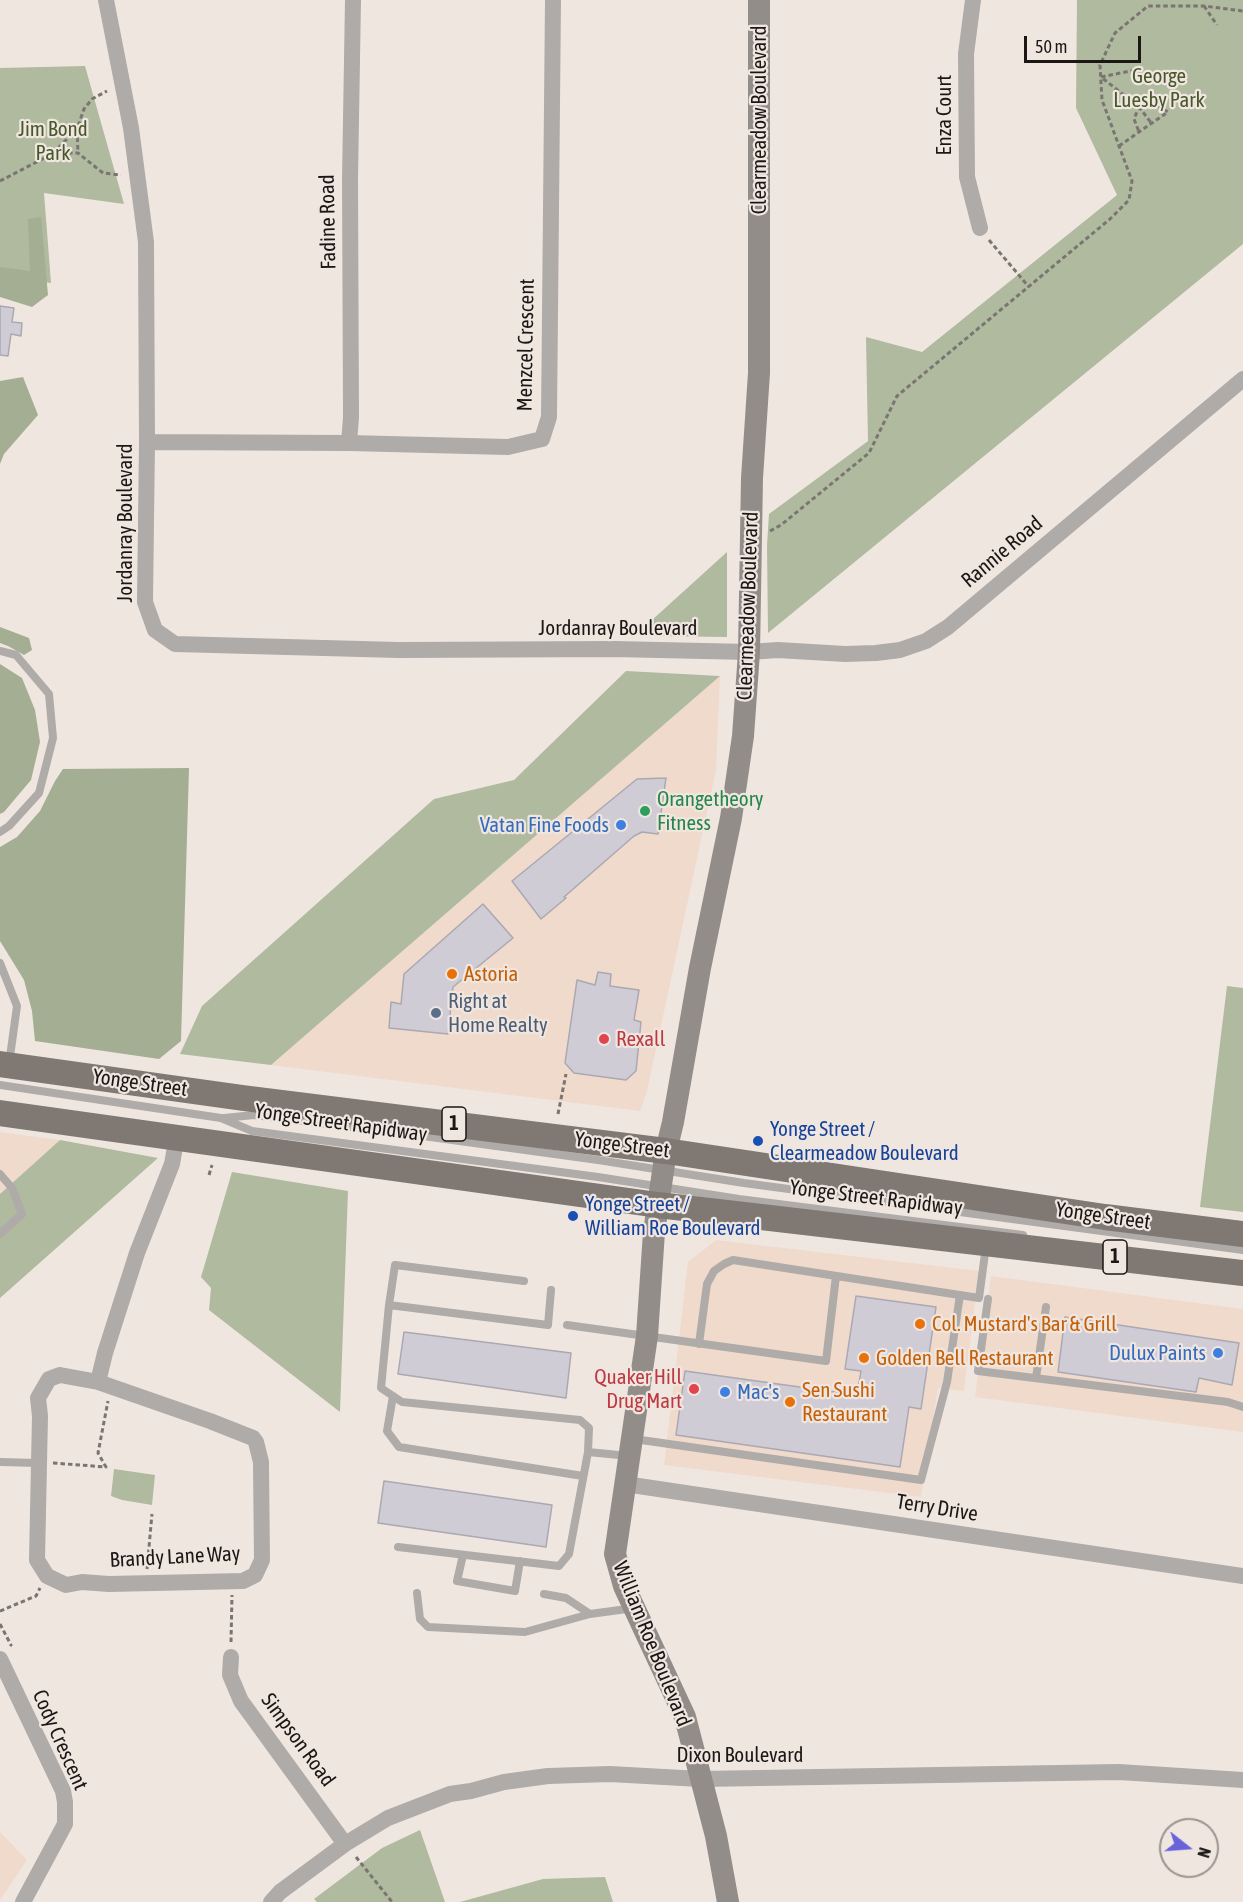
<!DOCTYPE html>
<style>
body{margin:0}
#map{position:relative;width:1243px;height:1902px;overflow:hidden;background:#f0e6e0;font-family:"Asap Condensed",sans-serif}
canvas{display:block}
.north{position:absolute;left:1159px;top:1818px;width:60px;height:60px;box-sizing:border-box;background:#f0e6e0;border:2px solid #9b938f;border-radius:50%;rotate:107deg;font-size:16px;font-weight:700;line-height:24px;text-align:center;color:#1b1715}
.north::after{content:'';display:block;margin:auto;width:21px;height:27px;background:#6862db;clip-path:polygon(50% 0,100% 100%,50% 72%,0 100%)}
.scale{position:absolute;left:1024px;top:36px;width:117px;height:27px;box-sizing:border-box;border:3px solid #1b1715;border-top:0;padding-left:8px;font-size:18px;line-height:21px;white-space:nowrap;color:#1b1715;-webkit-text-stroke:4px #f0e6e0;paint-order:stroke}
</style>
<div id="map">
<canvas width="1243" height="1902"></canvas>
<div class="north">N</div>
<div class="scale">50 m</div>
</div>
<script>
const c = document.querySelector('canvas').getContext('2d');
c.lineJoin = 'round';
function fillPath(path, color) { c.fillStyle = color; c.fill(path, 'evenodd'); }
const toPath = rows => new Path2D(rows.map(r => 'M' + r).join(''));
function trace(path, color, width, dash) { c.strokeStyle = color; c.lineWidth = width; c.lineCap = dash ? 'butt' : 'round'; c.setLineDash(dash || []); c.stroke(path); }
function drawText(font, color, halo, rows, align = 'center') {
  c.font = font + ' "Asap Condensed",sans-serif'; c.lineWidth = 4.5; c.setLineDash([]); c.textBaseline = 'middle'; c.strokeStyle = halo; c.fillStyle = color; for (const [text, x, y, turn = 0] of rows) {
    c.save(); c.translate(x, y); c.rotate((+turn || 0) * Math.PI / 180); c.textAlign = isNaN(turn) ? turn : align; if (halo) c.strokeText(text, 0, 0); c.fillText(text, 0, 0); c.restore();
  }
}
fillPath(toPath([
 [720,676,716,770,647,1091,640,1111,271,1065],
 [0,1132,60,1140,0,1194],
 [716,1240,979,1271,964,1391,938,1388,921,1497,664,1465,688,1262],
 [991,1276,1243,1309,1243,1432,975,1397],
 [0,1832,27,1860,0,1900]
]), '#efdacc');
fillPath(toPath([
 [1077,0,1243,0,1243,244,768,633,767,545,769,514,868,441,866,337,922,352,1117,195,1076,108],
 [85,66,124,204,44,193,51,283,0,276,0,68],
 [727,552,727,637,651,636,652,620],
 [626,671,720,676,271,1065,180,1054,202,1006,434,799,514,780],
 [1227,986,1243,988,1243,1212,1200,1207],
 [60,1140,158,1158,0,1298,0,1194],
 [232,1172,348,1191,340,1412,209,1310,211,1288,201,1277],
 [114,1469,155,1475,152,1505,122,1500,111,1496],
 [420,1830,445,1902,317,1902,314,1899,382,1848],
 [605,1877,613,1902,460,1902,543,1879]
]), '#afba9f');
fillPath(toPath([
 [41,217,48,295,32,307,0,297,0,267,30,271,28,219],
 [23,377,38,415,4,454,0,464,0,381],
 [0,627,29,638,32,650,24,655,8,646,0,643],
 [0,664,22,678,35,710,40,742,31,780,4,812,0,814],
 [189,768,181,1041,159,1059,35,1041,32,1011,24,980,0,941,0,847,17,837,40,811,55,781,63,769]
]), '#a3ae92');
const building = toPath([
 [0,306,14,308,12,322,22,323,21,336,11,334,8,356,0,355,0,306],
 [666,778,658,834,642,832,634,836,564,897,566,898,541,919,512,881,637,779,666,778],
 [483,904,513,938,453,987,448,1034,389,1028,391,1002,401,1004,404,974,483,904],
 [598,972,611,974,610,986,639,990,634,1020,641,1022,636,1071,626,1080,574,1073,565,1063,577,980,595,985,598,972],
 [856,1296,936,1307,921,1409,909,1407,900,1467,676,1435,685,1371,857,1395,861,1371,845,1369,856,1296],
 [1065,1317,1239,1343,1232,1385,1199,1378,1196,1392,1058,1372,1065,1317],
 [404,1332,571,1353,566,1398,398,1374,404,1332],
 [384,1481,552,1505,546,1547,378,1523,384,1481]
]);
fillPath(building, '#cfccd6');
trace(building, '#aba8b1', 1.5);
trace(toPath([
 [1204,6,1217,25],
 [1135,70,1101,77,1139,107,1152,124],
 [77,130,78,153],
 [1119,146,1139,132,1168,112,1153,103,1139,107,1134,119,1139,132],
 [53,153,78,153,103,173,121,175],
 [0,181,52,154,77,129,84,109,92,99,107,91],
 [989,240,1029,287],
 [770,531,781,525,869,453,897,396,1110,219,1129,200,1132,181,1102,100,1100,65,1115,33,1148,6,1204,6,1243,11],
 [558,1114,566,1074],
 [209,1175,212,1165],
 [53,1463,106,1467,98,1453,108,1401],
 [147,1569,152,1514],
 [0,1611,36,1596,40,1588],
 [0,1624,11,1645,10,1646],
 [231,1642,232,1595],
 [356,1857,392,1902]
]), '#7b7571', 3, [4.5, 3]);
trace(toPath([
 [0,651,16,655,49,694,53,738,39,793,9,826,0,832],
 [0,963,17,1006,9,1064],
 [0,1085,221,1118,252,1131,598,1177,739,1199,1023,1235],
 [224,1118,254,1115,423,1136,598,1160,744,1183,1243,1250],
 [0,1174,12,1188,22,1214,0,1234],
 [988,1299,978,1371,1228,1402,1243,1407],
 [389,1305,395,1265,524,1281],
 [567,1325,826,1361,836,1276],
 [699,1344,707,1284,714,1271,724,1264,733,1260,979,1298,986,1246],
 [1036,1378,1046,1307],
 [393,1396,387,1431,399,1447,583,1476],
 [634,1439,921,1480,947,1382,960,1295],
 [588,1452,629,1456],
 [0,1462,39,1463],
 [398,1547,559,1566,569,1554,588,1452,589,1428,580,1420,402,1402,381,1388,389,1305,548,1325,551,1290],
 [463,1555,457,1581,515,1591,520,1561],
 [417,1593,420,1619,428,1627,525,1632,590,1614],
 [544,1594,566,1598,590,1614,634,1608]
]), '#afaba8', 8);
trace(toPath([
 [106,0,131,128,146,242,147,442,145,602,155,630,175,644,398,650,614,649,749,652,778,650,845,654,876,653,900,650,926,641,948,627,1243,379],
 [973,0,966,54,967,177,980,228],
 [147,442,349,443,508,447,542,439,549,417,553,0],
 [349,443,351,417,350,179,353,0],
 [60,1375,98,1382,210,1421,253,1438,256,1442,261,1462,262,1560,255,1575,243,1581,109,1584,82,1582,66,1585,47,1576,37,1560,40,1416,38,1398,49,1379,60,1375],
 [98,1382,105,1353,137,1253,172,1164,177,1136],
 [625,1484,1243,1576],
 [231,1657,230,1675,241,1701,345,1844],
 [0,1659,63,1791,65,1802,65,1824,23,1902],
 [271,1902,280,1892,345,1844,388,1818,450,1794,471,1791,504,1782,548,1776,610,1774,700,1779,1119,1772,1243,1780]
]), '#afaba8', 16);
trace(toPath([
 [728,1902,716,1836,685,1717,624,1586,615,1554,647,1336,654,1232,666,1151,673,1122,700,968,731,818,743,736,749,652,752,478,759,373,759,0]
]), '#938d89', 22);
trace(toPath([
 [0,1064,243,1098,666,1151,1105,1217,1243,1234],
 [0,1113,658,1205,1243,1273]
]), '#7f7873', 26);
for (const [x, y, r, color] of [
 [645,811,6,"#2e9e5b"],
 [621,825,6,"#3f7fe0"],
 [452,974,6,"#e8710a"],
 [436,1013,6,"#5c6f8a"],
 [604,1039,6,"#e0444e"],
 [758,1141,6,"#1a4fb4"],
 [573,1216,6,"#1a4fb4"],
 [920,1324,6,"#e8710a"],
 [1218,1353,6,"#3f7fe0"],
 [864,1358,6,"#e8710a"],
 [694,1389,6,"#e0444e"],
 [725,1392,6,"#3f7fe0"],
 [790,1402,6,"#e8710a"]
]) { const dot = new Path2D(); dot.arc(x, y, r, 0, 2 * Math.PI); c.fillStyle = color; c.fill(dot); trace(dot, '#f0e6e0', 2); }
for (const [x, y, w] of [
 [454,1124,24],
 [1115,1257,24]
]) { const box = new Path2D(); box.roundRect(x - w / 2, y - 17, w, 34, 4.5); c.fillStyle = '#f0e6e0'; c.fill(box); trace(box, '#1b1715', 1.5); }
drawText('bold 20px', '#1b1715', null, [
 ["1",454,1124],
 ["1",1115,1257]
]);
drawText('21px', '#48582a', '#f0e6e0', [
 ["George",1159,76],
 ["Luesby Park",1159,100],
 ["Jim Bond",53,129],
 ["Park",53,153]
]);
drawText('21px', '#1b1715', '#f0e6e0', [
 ["Enza Court",944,115,-90],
 ["Clearmeadow Boulevard",759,120,-90],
 ["Fadine Road",328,222,-91],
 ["Menzcel Crescent",526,345,-89],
 ["Jordanray Boulevard",125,523,-90],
 ["Rannie Road",1002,552,-40],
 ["Clearmeadow Boulevard",748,606,-88],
 ["Jordanray Boulevard",618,628],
 ["Yonge Street",140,1083,8],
 ["Yonge Street Rapidway",341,1123,8],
 ["Yonge Street",622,1145,7],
 ["Yonge Street Rapidway",876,1198,7],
 ["Yonge Street",1103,1216,8],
 ["Terry Drive",937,1508,9],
 ["Brandy Lane Way",175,1557,-3],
 ["William Roe Boulevard",652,1644,68],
 ["Cody Crescent",60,1740,66],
 ["Simpson Road",298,1740,54],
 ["Dixon Boulevard",740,1755]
]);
drawText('21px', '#27864d', '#f0e6e0', [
 ["Orangetheory",657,799],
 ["Fitness",657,823]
], 'left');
drawText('21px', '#366cbe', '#f0e6e0', [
 ["Vatan Fine Foods",609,825],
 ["Dulux Paints",1206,1353],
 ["Mac's",737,1392,"left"]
], 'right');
drawText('21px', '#c56008', '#f0e6e0', [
 ["Astoria",464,974],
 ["Col. Mustard's Bar & Grill",932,1324],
 ["Golden Bell Restaurant",876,1358],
 ["Sen Sushi",802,1390],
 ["Restaurant",802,1414]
], 'left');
drawText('21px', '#4e5e75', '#f0e6e0', [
 ["Right at",448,1001],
 ["Home Realty",448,1025]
], 'left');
drawText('21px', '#be3a42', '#f0e6e0', [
 ["Rexall",616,1039],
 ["Quaker Hill",682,1377,"right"],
 ["Drug Mart",682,1401,"right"]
], 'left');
drawText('21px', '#164399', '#f0e6e0', [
 ["Yonge Street /",770,1129],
 ["Clearmeadow Boulevard",770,1153],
 ["Yonge Street /",585,1204],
 ["William Roe Boulevard",585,1228]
], 'left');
</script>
